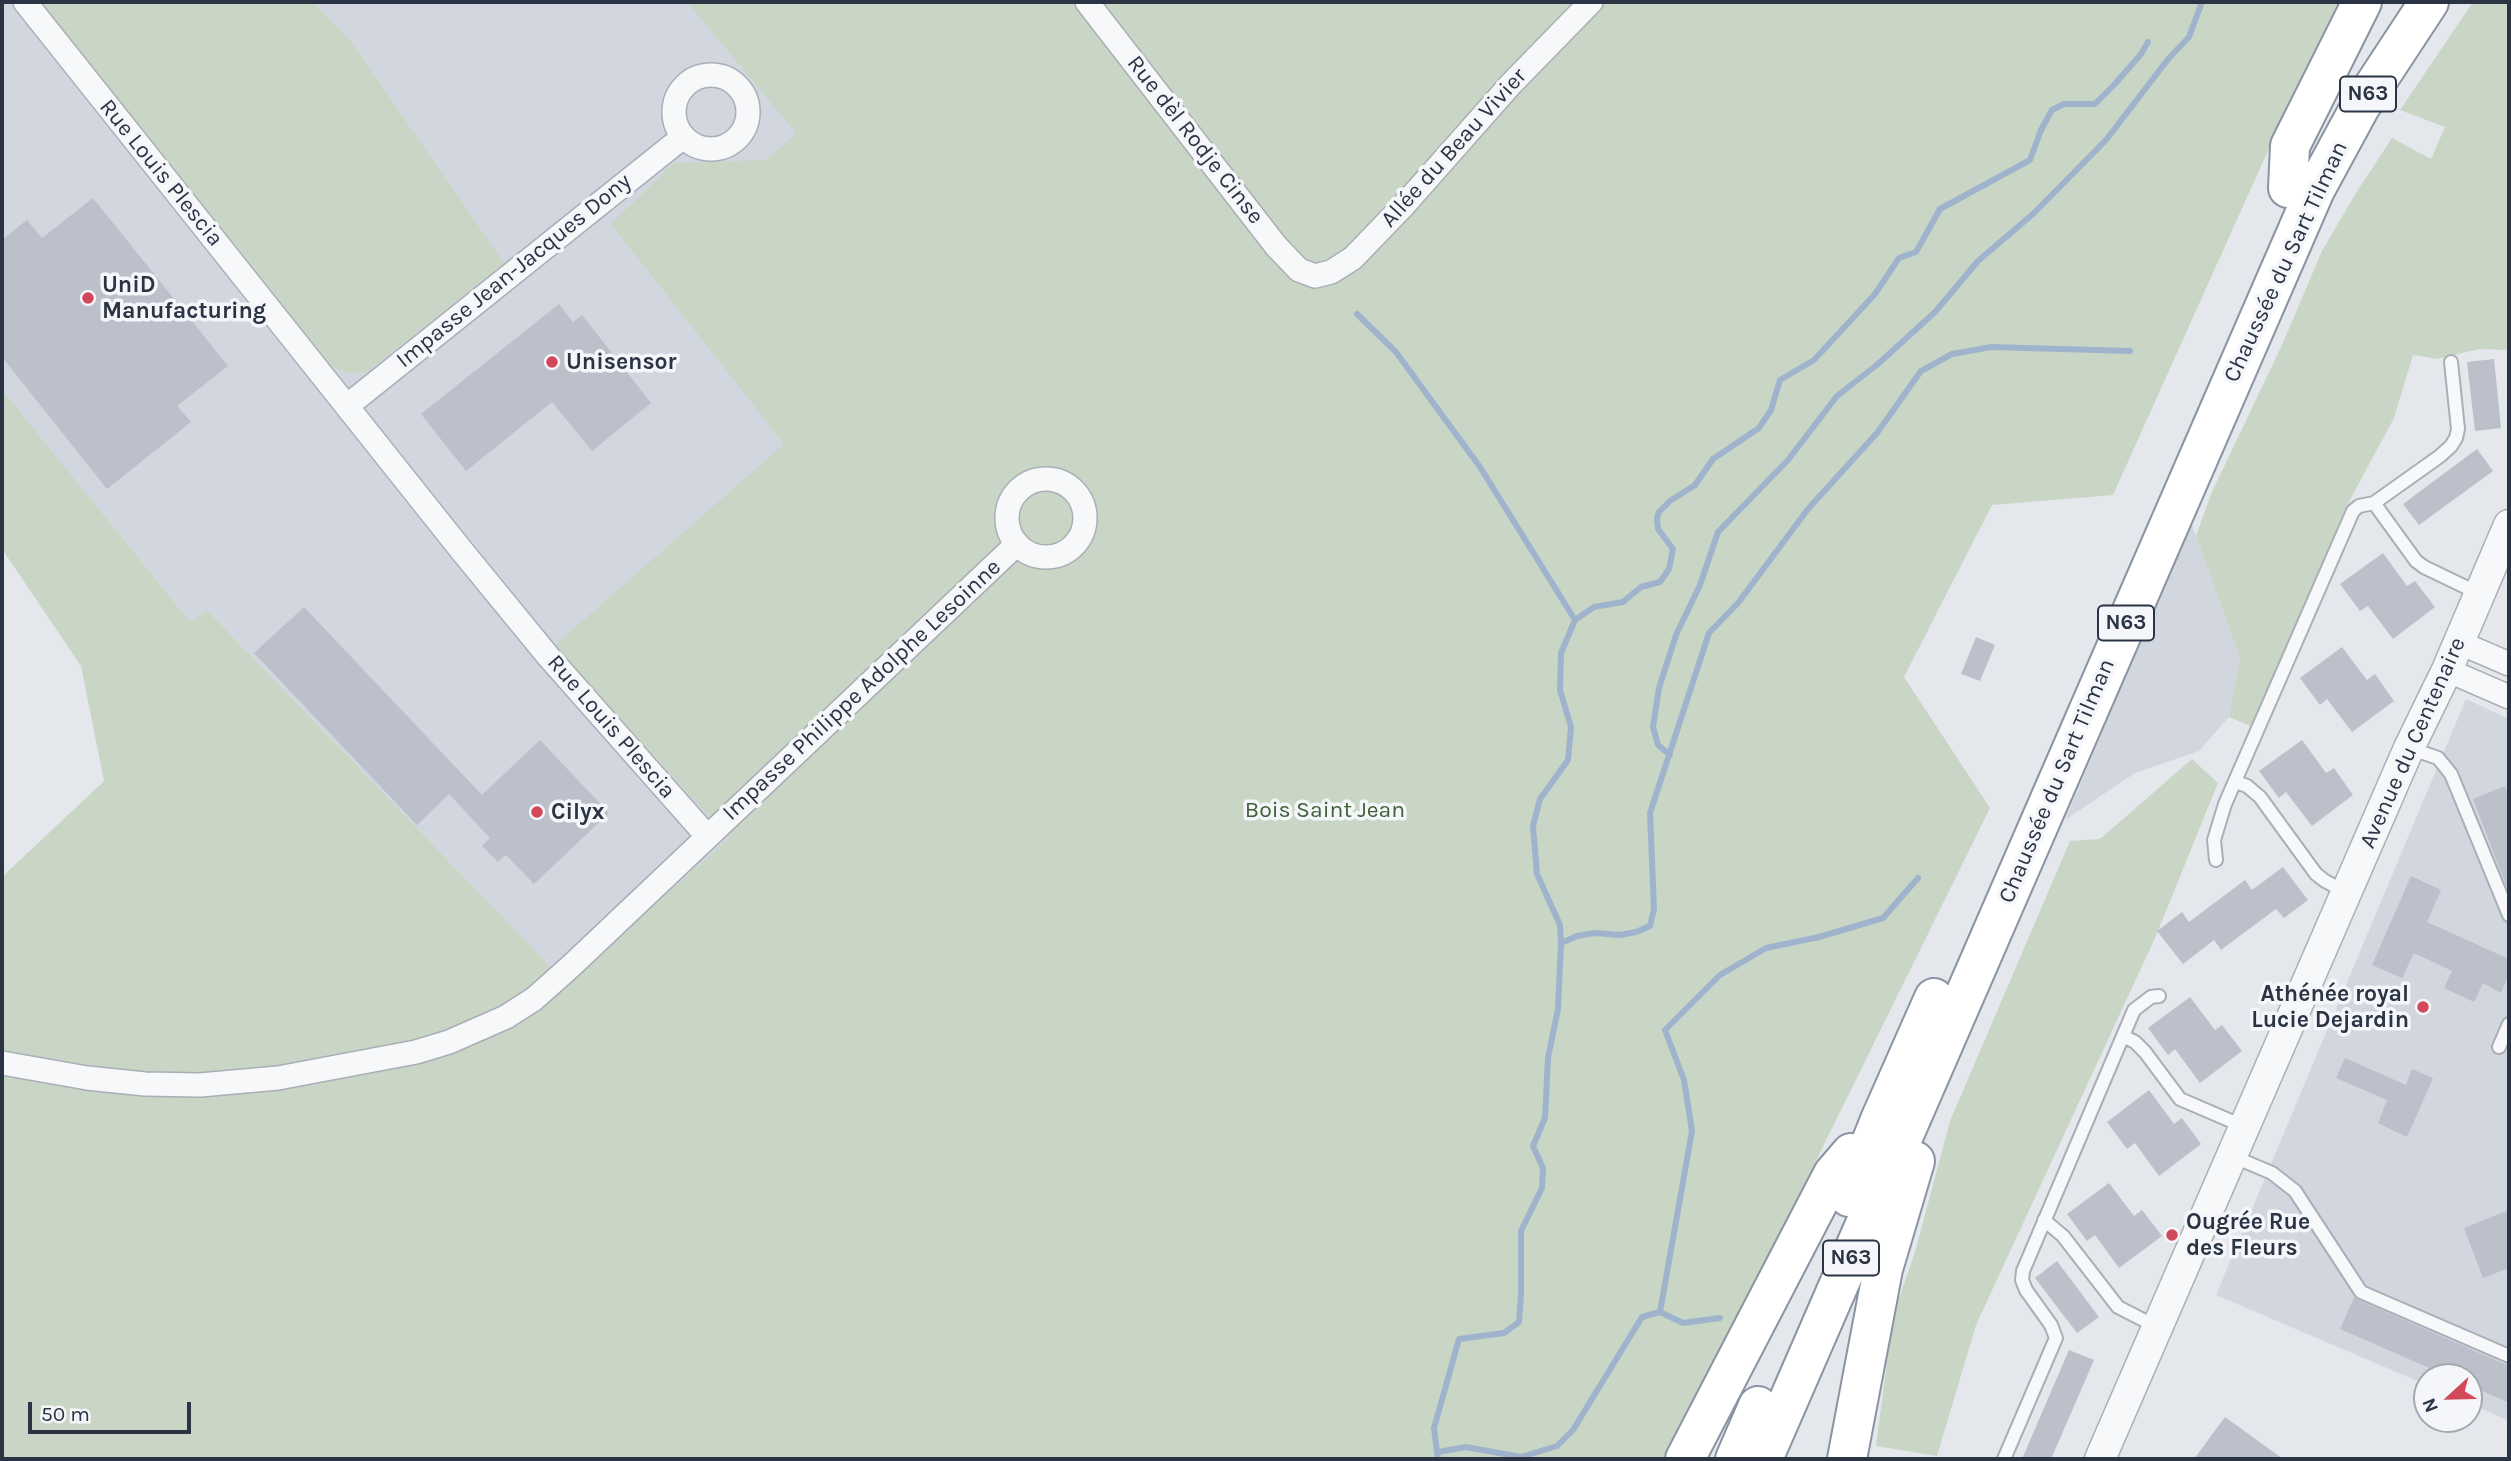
<!DOCTYPE html>
<meta charset="utf-8">
<style>
body{margin:0}
#map{position:relative;width:2511px;height:1461px;overflow:hidden;background:#e4e7ec;font-family:Karla,sans-serif}
canvas{display:block}
.frame{position:absolute;inset:0;border:4px solid #2b3445;pointer-events:none}
.north{position:absolute;left:2413px;top:1363px;width:70px;height:70px;box-sizing:border-box;background:#f4f6f9;border:2px solid #a4a8b1;border-radius:50%;rotate:248deg;font-size:19px;font-weight:700;line-height:28px;text-align:center;color:#2b3445}
.north::after{content:'';display:block;margin:auto;width:24px;height:32px;background:#d1495b;clip-path:polygon(50% 0,100% 100%,50% 72%,0 100%)}
.scale{position:absolute;left:28px;top:1402px;width:163px;height:32px;box-sizing:border-box;border:4px solid #2b3445;border-top:0;padding-left:9px;font-size:21px;line-height:24px;white-space:nowrap;color:#2b3445;-webkit-text-stroke:5px #f4f6f9;paint-order:stroke}
</style>
<div id="map">
<canvas width="2511" height="1461"></canvas>
<div class="frame"></div>
<div class="north">N</div>
<div class="scale">50 m</div>
</div>
<script>
const c = document.querySelector('canvas').getContext('2d');
c.lineJoin = 'round';
function fillPath(path, color) { c.fillStyle = color; c.fill(path, 'evenodd'); }
const toPath = rows => new Path2D(rows.map(r => 'M' + r).join(''));
function trace(path, color, width, dash) { c.strokeStyle = color; c.lineWidth = width; c.lineCap = dash ? 'butt' : 'round'; c.setLineDash(dash || []); c.stroke(path); }
function drawText(font, color, halo, rows, align = 'center') {
  c.font = font + ' Karla,sans-serif'; c.lineWidth = 7; c.setLineDash([]); c.textBaseline = 'middle'; c.strokeStyle = halo; c.fillStyle = color; for (const [text, x, y, turn = 0] of rows) {
    c.save(); c.translate(x, y); c.rotate((+turn || 0) * Math.PI / 180); c.textAlign = isNaN(turn) ? turn : align; if (halo) c.strokeText(text, 0, 0); c.fillText(text, 0, 0); c.restore();
  }
}
fillPath(toPath([
 [2,2,996,2,1460,971,2,1040,551,968,208,611,189,622,2,389],
 [2191,522,2240,658,2229,717,2199,751,2135,773,2065,820],
 [2466,699,2509,719,2509,1421,2469,1403,2469,1377,2427,1377,2427,1385,2216,1295]
]), '#d2d6de');
fillPath(toPath([
 [40,2,313,2,349,39,504,263,367,372,348,373,331,366],
 [687,2,2348,2,2271,144,2113,495,1992,505,1904,677,1990,808,1697,1402,1664,1459,2,1459,2,877,104,781,81,666,2,549,2,389,189,621,208,611,567,984,729,838,554,646,784,444,611,224,674,163,767,160,796,133],
 [2473,2,2509,2,2509,350,2479,349,2437,359,2413,355,2394,418,2345,509,2253,727,2229,717,2240,658,2196,536,2211,494,2282,345,2322,251,2356,193,2392,138,2431,159,2445,127,2400,110],
 [2192,759,2218,783,2155,938,1976,1325,1937,1456,1876,1446,1893,1316,1915,1252,1950,1121,2070,841,2100,839]
]), '#c9d6c5');
trace(toPath([
 [1357,314,1396,352,1480,467,1575,620],
 [1670,755,1658,745,1653,727,1659,688,1676,635,1700,585,1718,532,1788,460,1837,396,1878,364,1935,312,1978,261,2034,213,2106,140,2169,58,2189,37,2202,2],
 [1561,943,1577,936,1595,933,1620,935,1636,932,1650,926,1654,909,1650,813,1709,633,1738,603,1808,509,1877,433,1921,371,1952,354,1991,347,2130,351],
 [1660,1312,1692,1131,1684,1080,1665,1030,1720,975,1766,948,1819,937,1883,918,1918,878],
 [1438,1452,1466,1447,1521,1457,1557,1446,1573,1430,1642,1317,1660,1312,1683,1323,1720,1318],
 [1438,1459,1434,1428,1459,1339,1504,1333,1519,1322,1521,1295,1521,1231,1542,1188,1543,1168,1533,1146,1545,1118,1548,1058,1558,1009,1561,943,1560,925,1537,874,1533,826,1540,799,1568,760,1571,727,1560,690,1561,653,1575,620,1594,607,1623,602,1641,587,1660,582,1669,569,1673,549,1658,529,1657,518,1659,512,1670,501,1695,485,1713,459,1759,428,1771,410,1780,380,1814,360,1875,294,1899,258,1916,252,1940,209,2030,160,2041,130,2052,110,2064,104,2095,104,2114,85,2141,54,2148,42]
]), '#9fb4cc', 6);
fillPath(toPath([
 [93,198,228,366,177,406,191,422,107,489,2,357,2,240,27,220,42,238],
 [559,304,573,322,582,315,651,403,592,451,552,402,466,471,421,414],
 [2494,359,2501,428,2475,431,2467,362],
 [2477,449,2493,471,2419,525,2403,504],
 [2383,553,2407,586,2415,581,2435,607,2393,639,2368,606,2360,611,2340,584],
 [304,607,482,795,540,740,609,813,534,884,506,855,498,862,482,846,490,838,449,794,417,825,254,653],
 [1976,637,1995,645,1980,681,1961,674],
 [2342,647,2367,680,2375,674,2394,701,2352,732,2327,699,2320,705,2300,678],
 [2302,740,2326,773,2334,768,2353,795,2312,826,2286,792,2279,798,2259,771],
 [2505,786,2509,797,2509,893,2473,799],
 [2283,867,2308,900,2284,918,2276,909,2221,950,2214,940,2183,964,2157,931,2182,912,2189,922,2245,880,2252,890],
 [2411,876,2441,890,2427,922,2509,959,2509,974,2501,993,2483,983,2474,1002,2444,988,2452,971,2414,953,2402,978,2372,965],
 [2190,997,2215,1030,2222,1025,2242,1051,2200,1083,2175,1049,2168,1055,2148,1028],
 [2345,1058,2406,1085,2412,1069,2433,1078,2407,1137,2378,1123,2387,1100,2336,1078],
 [2149,1090,2174,1124,2182,1118,2201,1144,2159,1176,2135,1143,2127,1149,2107,1122],
 [2109,1183,2134,1216,2142,1210,2162,1236,2119,1268,2095,1235,2087,1241,2067,1214],
 [2509,1210,2509,1268,2483,1278,2464,1228],
 [2057,1261,2099,1317,2077,1333,2035,1278],
 [2354,1298,2509,1366,2509,1403,2469,1385,2469,1377,2450,1377,2340,1329],
 [2069,1350,2094,1360,2075,1404,2051,1459,2022,1459],
 [2225,1417,2283,1459,2194,1459]
]), '#bbc0ca');
const service = toPath([
 [2374,503,2440,456,2451,446,2456,438,2458,429,2451,362],
 [2409,748,2438,758,2451,774,2509,915],
 [2236,782,2247,786,2260,797,2316,874,2325,881,2346,892],
 [2216,860,2214,840,2225,804,2353,511,2359,506,2374,503,2416,561,2424,567,2478,593],
 [2123,1036,2135,1042,2145,1052,2180,1099,2245,1127],
 [2499,1047,2509,1024],
 [2232,1156,2272,1173,2295,1191,2361,1292,2509,1356],
 [2044,1220,2063,1236,2118,1307,2157,1327],
 [2004,1459,2056,1338,2051,1325,2026,1290,2022,1280,2023,1271,2134,1010,2151,997,2159,996]
]);
const minor = toPath([
 [25,2,462,551,548,656,707,836],
 [1087,2,1276,246,1299,270,1315,276,1331,272,1353,258,1405,204,1511,84,1591,2],
 '674 112a37 37 0 1 1 74 0a37 37 0 1 1-74 0Z',
 [347,406,683,137],
 '1007 518a39 39 0 1 1 78 0a39 39 0 1 1-78 0Z',
 [2458,642,2509,664],
 [2447,670,2509,697],
 [2,1063,87,1078,145,1084,200,1085,278,1078,416,1052,449,1042,506,1017,534,999,570,967,1017,544]
]);
const tertiary = toPath([
 [2100,1459,2409,748,2447,670,2509,525]
]);
const trunk = toPath([
 [2288,188,2290,146,2362,2],
 [1849,1197,1880,1120,1934,998],
 [1685,1459,1833,1174,1851,1153],
 [1735,1459,1758,1406],
 [1763,1459,2315,190,2360,107,2429,2],
 [1847,1459,1883,1269,1915,1161]
]);
trace(service, '#a9aeb7', 16);
trace(minor, '#a9aeb7', 26);
trace(tertiary, '#a9aeb7', 33);
trace(trunk, '#8b94a3', 42);
trace(service, '#f7f8fa', 12);
trace(minor, '#f7f8fa', 23);
trace(tertiary, '#f7f8fa', 30);
trace(trunk, '#fff', 38);
for (const [x, y, r, color] of [
 [88,298,7,"#d1495b"],
 [552,362,7,"#d1495b"],
 [537,812,7,"#d1495b"],
 [2423,1007,7,"#d1495b"],
 [2172,1235,7,"#d1495b"]
]) { const dot = new Path2D(); dot.arc(x, y, r, 0, 2 * Math.PI); c.fillStyle = color; c.fill(dot); trace(dot, '#f4f6f9', 2.5); }
for (const [x, y, w] of [
 [2368,94,56],
 [2126,623,56],
 [1851,1258,56]
]) { const box = new Path2D(); box.roundRect(x - w / 2, y - 17.5, w, 35, 5); c.fillStyle = '#f4f6f9'; c.fill(box); trace(box, '#2b3445', 2); }
drawText('bold 21px', '#2b3445', null, [
 ["N63",2368,94],
 ["N63",2126,623],
 ["N63",1851,1258]
]);
drawText('23px', '#2b3445', '#f4f6f9', [
 ["Rue dèl Rodje Cinse",1195,140,52],
 ["Allée du Beau Vivier",1454,148,-48],
 ["Rue Louis Plescia",161,173,51],
 ["Chaussée du Sart Tilman",2286,262,-65],
 ["Impasse Jean-Jacques Dony",514,271,-39],
 ["Impasse Philippe Adolphe Lesoinne",862,690,-43],
 ["Rue Louis Plescia",611,727,49],
 ["Avenue du Centenaire",2413,743,-66],
 ["Chaussée du Sart Tilman",2057,781,-67]
]);
drawText('bold 23px', '#2b3445', '#f4f6f9', [
 ["UniD",102,285],
 ["Manufacturing",102,311],
 ["Unisensor",566,362],
 ["Cilyx",551,812],
 ["Athénée royal",2409,994,"right"],
 ["Lucie Dejardin",2409,1020,"right"],
 ["Ougrée Rue",2186,1222],
 ["des Fleurs",2186,1248]
], 'left');
drawText('23px', '#3f6138', '#f4f6f9', [
 ["Bois Saint Jean",1325,810]
]);
</script>
